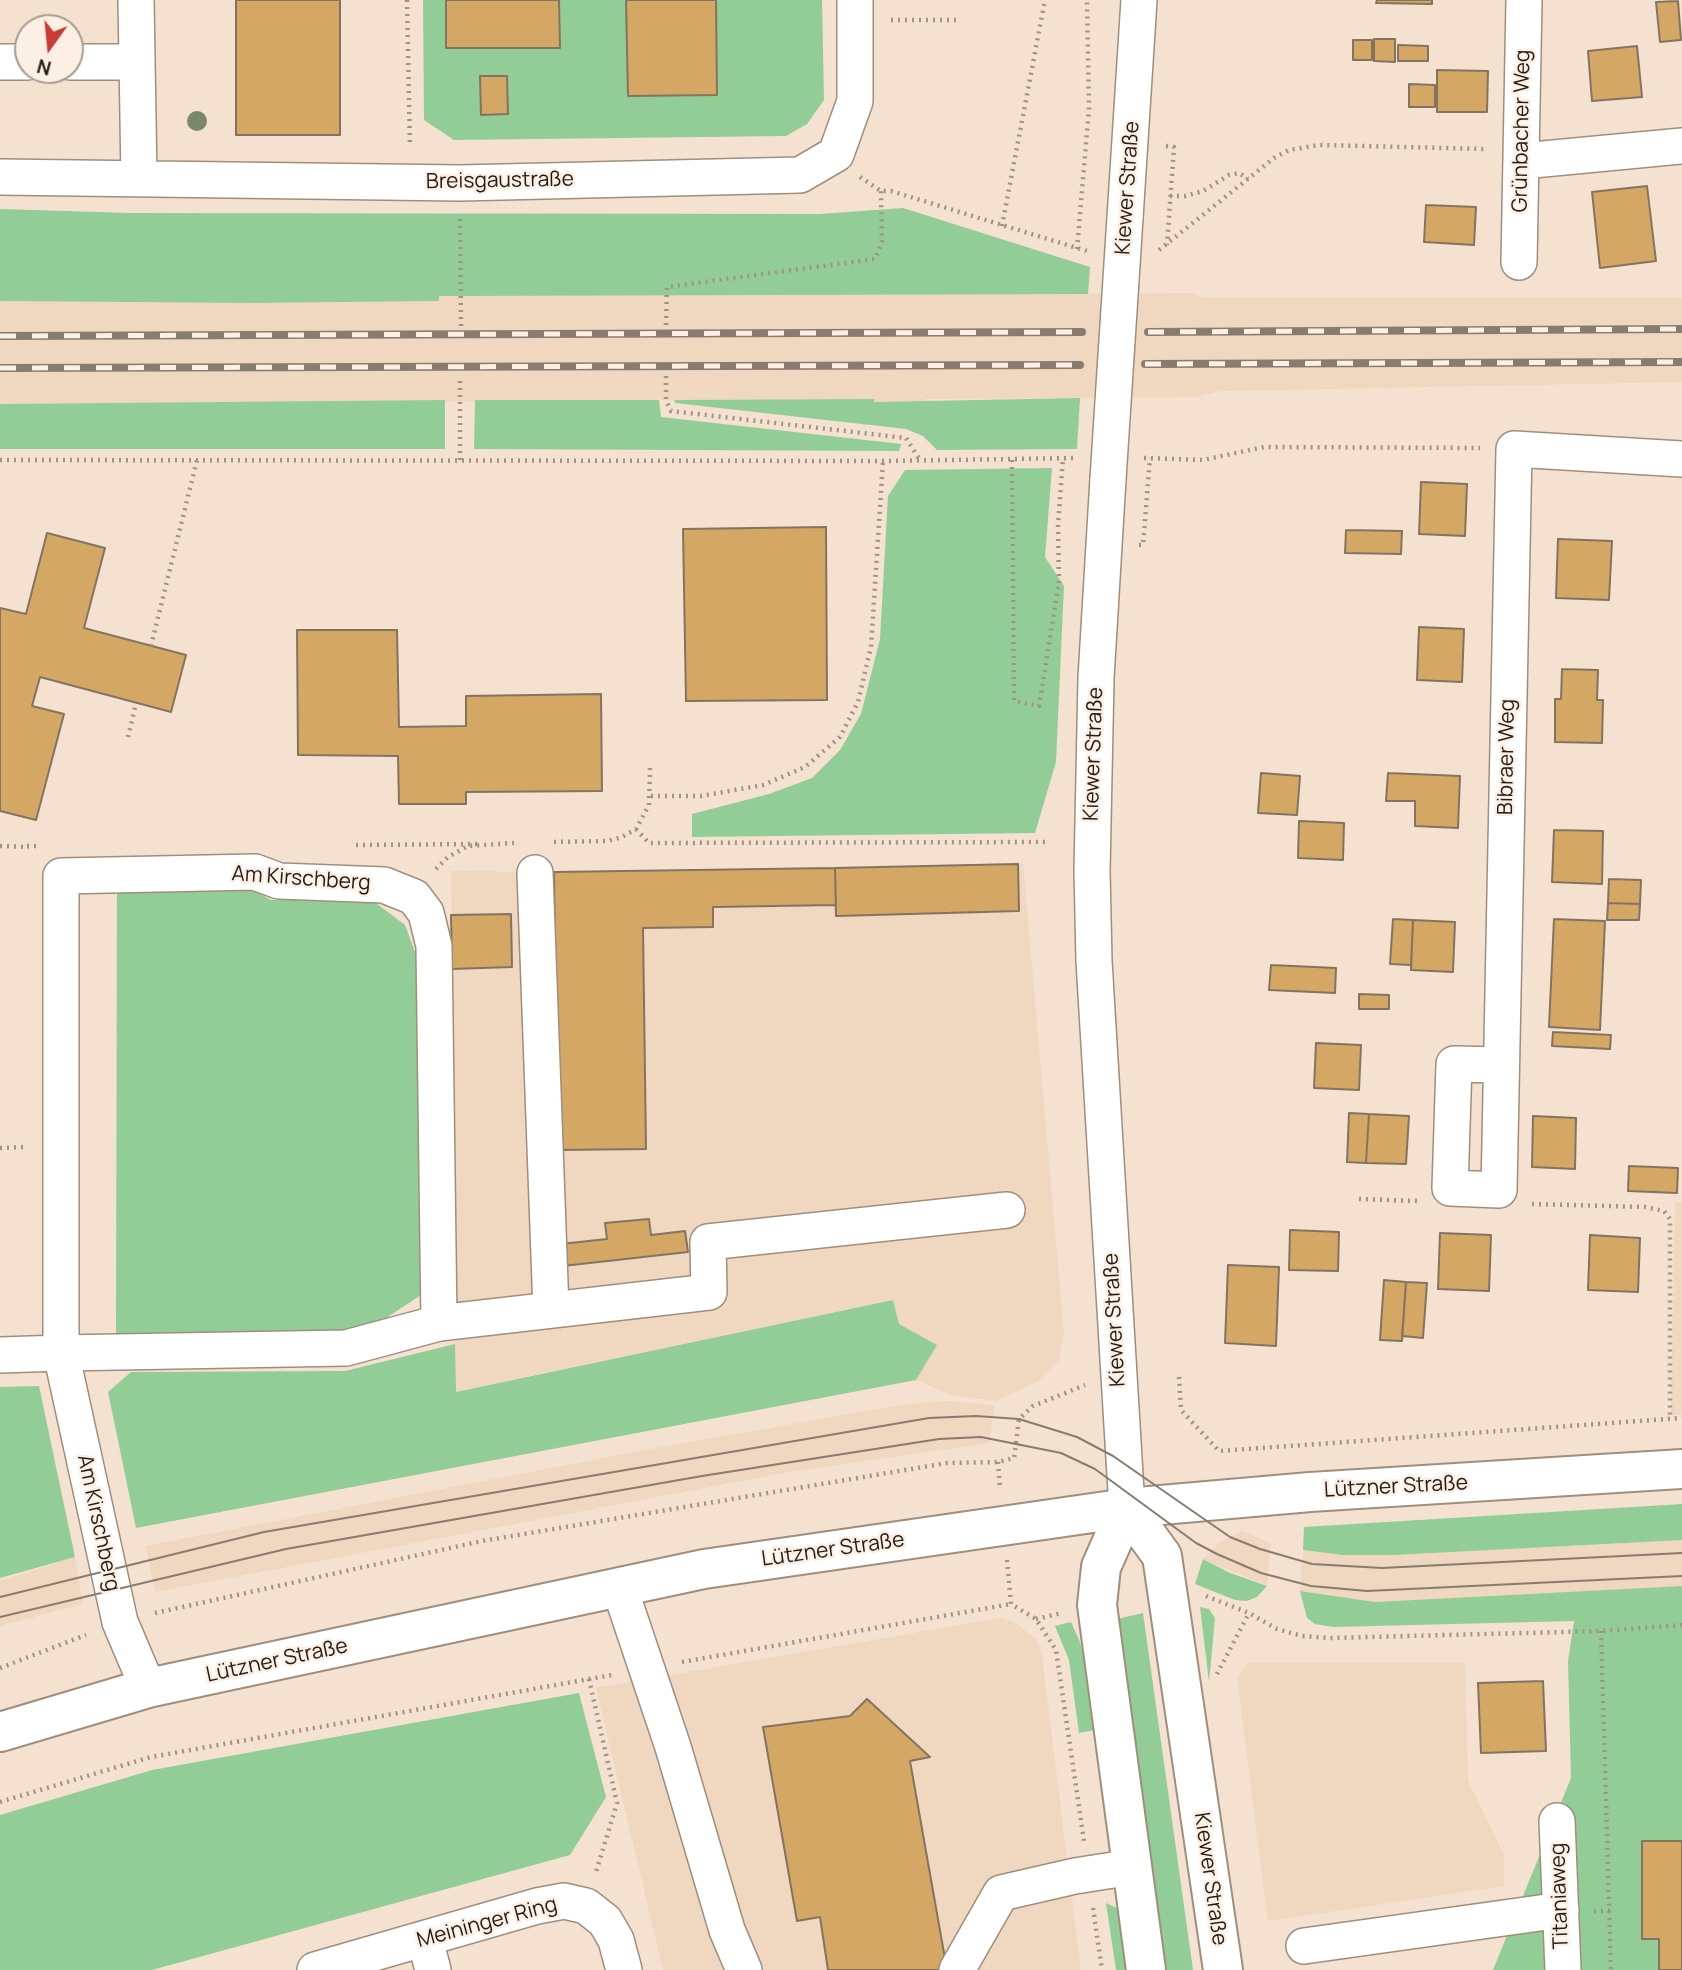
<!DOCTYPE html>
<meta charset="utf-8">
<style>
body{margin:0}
#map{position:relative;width:1682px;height:1970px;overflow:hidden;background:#f5e1cf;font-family:Manrope,sans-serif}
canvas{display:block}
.north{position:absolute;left:14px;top:14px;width:70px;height:70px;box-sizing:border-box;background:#fcf0e5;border:2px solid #a69c92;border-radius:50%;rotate:195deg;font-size:19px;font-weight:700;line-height:28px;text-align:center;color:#241d16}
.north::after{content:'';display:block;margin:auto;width:24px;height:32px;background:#c93b34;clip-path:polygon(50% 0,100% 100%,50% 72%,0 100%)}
</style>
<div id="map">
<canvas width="1682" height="1970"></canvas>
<div class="north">N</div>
</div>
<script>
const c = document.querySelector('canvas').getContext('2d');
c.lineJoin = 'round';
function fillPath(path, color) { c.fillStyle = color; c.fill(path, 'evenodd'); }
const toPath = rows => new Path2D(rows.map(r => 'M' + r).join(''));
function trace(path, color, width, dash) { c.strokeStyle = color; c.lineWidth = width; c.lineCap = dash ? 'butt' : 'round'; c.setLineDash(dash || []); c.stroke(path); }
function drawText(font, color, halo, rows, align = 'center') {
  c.font = font + ' Manrope,sans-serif'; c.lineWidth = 5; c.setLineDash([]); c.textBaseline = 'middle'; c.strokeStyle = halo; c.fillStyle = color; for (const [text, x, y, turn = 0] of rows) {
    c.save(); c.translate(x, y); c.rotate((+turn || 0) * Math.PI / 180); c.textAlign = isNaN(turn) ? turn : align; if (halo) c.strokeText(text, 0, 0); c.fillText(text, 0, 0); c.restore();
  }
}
fillPath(toPath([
 [1193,293,1204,298,1682,298,1682,382,1222,391,1196,397,925,399,925,401,874,402,873,399,0,404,0,301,250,303,438,301,439,296,461,296],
 [1023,863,1064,1334,1059,1360,1037,1382,995,1401,951,1395,916,1380,937,1345,899,1324,893,1300,455,1392,451,871,554,872],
 [1675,1202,1682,1202,1682,1415,1671,1415],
 [946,1401,995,1405,989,1443,789,1472,155,1592,146,1546,645,1450,900,1405],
 [1242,1531,1271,1543,1267,1586,1203,1559,1220,1542],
 [1682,1540,1682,1586,1375,1602,1300,1591,1303,1550,1342,1555,1395,1555],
 [75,1557,83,1604,0,1626,0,1581],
 [1001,1618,1014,1622,1036,1639,1042,1656,1081,1970,663,1970,596,1688],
 [1248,1663,1465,1663,1468,1780,1504,1855,1504,1886,1268,1921,1237,1678]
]), '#f0d7bf');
fillPath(toPath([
 [423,0,822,0,824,100,807,124,786,136,454,140,424,120],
 [903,208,1090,267,1088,294,461,296,439,296,439,301,250,303,0,301,0,209,131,213,819,214],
 [1080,398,1077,449,937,450,923,436,906,429,675,403,674,400,874,399,874,402],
 [445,400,445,449,0,449,0,404],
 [475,400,659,400,661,417,901,444,899,451,474,449],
 [1052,468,1045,557,1064,586,1056,762,1035,833,692,837,692,814,769,794,812,778,840,750,861,714,880,639,888,496,905,470],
 [117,884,243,884,271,900,372,900,405,925,421,968,421,1295,362,1334,116,1333],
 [893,1300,899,1324,937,1345,916,1380,136,1528,108,1392,131,1372,345,1371,455,1344,456,1392],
 [39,1386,75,1557,0,1578,0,1387],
 [1682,1504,1682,1540,1395,1555,1342,1555,1303,1550,1304,1527],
 [1203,1559,1230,1573,1267,1586,1257,1597,1247,1601,1235,1600,1195,1584],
 [1682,1586,1682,1970,1493,1970,1571,1778,1568,1661,1574,1621,1333,1627,1315,1624,1307,1618,1300,1591,1375,1602],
 [1200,1607,1209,1609,1215,1618,1209,1682],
 [1143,1613,1193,1970,1165,1970,1117,1619],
 [1071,1622,1080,1642,1087,1675,1095,1730,1079,1733,1069,1660,1055,1626],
 [579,1693,606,1797,570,1855,152,1970,0,1970,0,1815,152,1770],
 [1106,1903,1121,1910,1129,1970,1116,1970]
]), '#92cd98');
const building = toPath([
 [236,0,340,0,340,135,236,135,236,0],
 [446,0,559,0,560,48,446,48,446,0],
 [626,0,716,0,717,95,628,96,626,0],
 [1377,0,1432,0,1432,4,1376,3,1377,0],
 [1678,1,1681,40,1660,42,1656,2,1678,1],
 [1374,39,1395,39,1395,62,1374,61,1374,39],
 [1353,40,1372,40,1372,60,1353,60,1353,40],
 [1398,45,1428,46,1428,61,1398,61,1398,45],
 [1637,46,1642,97,1592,101,1588,51,1637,46],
 [1437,70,1488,71,1487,112,1437,112,1437,70],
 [480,76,507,76,508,114,481,115,480,76],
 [1409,84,1435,85,1435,107,1409,107,1409,84],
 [1647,186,1656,261,1600,268,1592,192,1647,186],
 [1426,205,1476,207,1474,245,1424,242,1426,205],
 [1421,482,1467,484,1465,536,1419,534,1421,482],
 [826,527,827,700,686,701,683,529,826,527],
 [1346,530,1402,531,1401,554,1345,553,1346,530],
 [47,533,105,548,84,628,186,655,171,712,40,677,32,706,64,714,36,820,0,811,0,608,26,614,47,533],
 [1558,539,1612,541,1609,600,1556,598,1558,539],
 [1419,627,1464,629,1462,682,1417,680,1419,627],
 [297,630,397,630,399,727,466,726,466,696,601,694,602,791,466,792,466,804,399,804,398,756,298,755,297,630],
 [1562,669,1598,670,1597,700,1603,700,1602,743,1555,742,1555,699,1561,699,1562,669],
 [1261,773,1300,776,1297,815,1258,813,1261,773],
 [1388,773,1460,776,1458,828,1415,826,1415,801,1386,801,1388,773],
 [1299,821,1344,823,1343,860,1298,858,1299,821],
 [1554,830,1603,831,1602,884,1552,882,1554,830],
 [1018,864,1019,911,836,916,835,868,1018,864],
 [835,868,836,905,713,907,713,927,643,928,646,1149,558,1150,554,872,835,868],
 [1609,879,1641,880,1640,904,1608,903,1609,879],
 [1608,903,1640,904,1639,920,1607,920,1608,903],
 [511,914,512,967,452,969,451,915,511,914],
 [1393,919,1413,920,1411,965,1390,964,1393,919],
 [1554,919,1605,921,1600,1030,1549,1027,1554,919],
 [1413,920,1455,922,1453,972,1411,970,1413,920],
 [1271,965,1336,968,1335,993,1269,990,1271,965],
 [1359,994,1389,995,1389,1009,1359,1009,1359,994],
 [1553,1032,1611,1035,1610,1049,1552,1046,1553,1032],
 [1316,1043,1361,1045,1359,1090,1314,1088,1316,1043],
 [1349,1113,1369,1114,1366,1163,1347,1162,1349,1113],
 [1369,1114,1409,1116,1406,1164,1366,1163,1369,1114],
 [1533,1116,1576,1118,1575,1169,1532,1167,1533,1116],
 [1629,1166,1678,1168,1677,1193,1628,1191,1629,1166],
 [649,1219,651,1235,685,1231,688,1252,563,1266,561,1244,607,1239,605,1223,649,1219],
 [1290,1230,1339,1232,1338,1271,1289,1270,1290,1230],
 [1440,1233,1491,1235,1489,1291,1438,1289,1440,1233],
 [1590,1235,1640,1238,1638,1292,1588,1290,1590,1235],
 [1228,1265,1279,1267,1276,1346,1225,1343,1228,1265],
 [1384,1280,1406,1282,1402,1341,1380,1340,1384,1280],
 [1406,1282,1427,1283,1423,1338,1402,1336,1406,1282],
 [1543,1681,1546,1751,1481,1753,1478,1683,1543,1681],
 [867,1699,930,1757,910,1761,947,1970,828,1970,820,1917,797,1921,763,1727,850,1716,867,1699],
 [1642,1841,1682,1841,1682,1970,1659,1970,1659,1939,1642,1939,1642,1841]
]);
fillPath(building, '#d5a764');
trace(building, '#827461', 2);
const minor = toPath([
 [136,0,139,178],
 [0,62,28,62],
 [70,62,137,62],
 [1522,161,1682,146],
 [0,177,460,183,800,175,836,154,855,101,855,0],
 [1125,218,1139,0],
 [1519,262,1524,0],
 [1108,479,1096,678,1092,871,1094,961,1127,1508],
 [535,873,551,1310],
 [1501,1065,1454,1064,1450,1188,1499,1190,1514,449,1682,459],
 [439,1323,709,1292,708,1242,1007,1210],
 [0,1355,61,1353,346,1348,439,1323,434,946,426,913,414,897,384,885,279,881,255,872,61,876,61,1353,120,1622,148,1688],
 [619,1586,673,1747,727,1930,744,1970],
 [1557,1821,1563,1970],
 [425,1939,433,1970],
 [1304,1946,1561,1910],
 [315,1970,537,1906,564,1901,586,1906,605,1921,616,1940,624,1970],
 [957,1970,1001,1893,1075,1876,1132,1867]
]);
const major = toPath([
 [1127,1508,1162,1556,1223,1970],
 [1127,1508,1101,1567,1097,1605,1146,1970],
 [0,1732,148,1688,704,1569,1127,1508,1310,1492,1682,1469]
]);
trace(minor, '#a08e7d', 38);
trace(major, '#a08e7d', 42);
trace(toPath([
 [407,0,410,146],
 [891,20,956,20],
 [1166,146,1174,147,1167,245],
 [860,177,881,191,891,191,1087,251],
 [1170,196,1185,196,1203,191,1229,175,1239,173,1248,179],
 [460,219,461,326],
 [1002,226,1045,0],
 [1077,249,1089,109,1087,0],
 [1159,250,1274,158,1289,150,1319,145,1486,149],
 [666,325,667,287,875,259,882,242,881,191],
 [666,376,666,400,671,411,906,438,920,460],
 [1144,458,1203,460,1264,447,1480,448],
 [0,460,883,461,1076,458],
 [460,460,460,377],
 [1012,460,1014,701,1039,706,1059,582],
 [1139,545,1143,545,1150,458],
 [1059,583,1058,526,1063,458],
 [151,646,197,460],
 [128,737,136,703],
 [651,796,701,796,763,785,805,767,840,737,858,702,871,647,883,461],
 [636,829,649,843,1049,842],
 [554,842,608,841,622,837,636,829,649,805,650,768],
 [356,845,478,844],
 [0,846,29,847],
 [27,846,39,846],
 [436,869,448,857,468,846,514,843],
 [0,1148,25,1147],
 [1359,1199,1419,1201],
 [1532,1204,1645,1207,1664,1211,1670,1219,1670,1419],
 [1179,1377,1181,1410,1219,1451,1682,1418],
 [998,1462,1000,1489],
 [1007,1560,1011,1604,1036,1619,1056,1650,1084,1841],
 [1206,1596,1249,1613,1277,1629,1302,1636,1330,1638,1601,1631,1682,1625],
 [155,1613,482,1541,947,1463,998,1462,1014,1458,1019,1419,1033,1406,1085,1385],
 [1036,1619,1062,1613],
 [1601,1631,1611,1970],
 [682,1662,1011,1604],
 [0,1668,86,1635],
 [1217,1674,1249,1613],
 [589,1679,617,1803,596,1872],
 [0,1802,151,1757,612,1675],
 [1093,1908,1102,1970],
 [1594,1911,1611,1911]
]), '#a19285', 4.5, [2, 5]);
trace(minor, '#fff', 35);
trace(major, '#fff', 38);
trace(toPath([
 [0,1597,264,1532,929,1418,976,1416,1019,1419,1077,1437,1113,1456,1230,1537,1260,1549,1312,1564,1382,1568,1682,1553],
 [0,1617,286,1549,702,1476,939,1439,981,1437,1061,1453,1095,1469,1196,1543,1217,1554,1261,1573,1311,1586,1367,1591,1682,1576]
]), '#887b6f', 2);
const rail = toPath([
 [1148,332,1682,329],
 [0,336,1082,332],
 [1145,364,1682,362],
 [0,368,1080,365]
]);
trace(rail, '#887b6f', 8);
trace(rail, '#fcf0e5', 5, [16]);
const minorBridge = toPath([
 [1108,479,1125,218]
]);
trace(minorBridge, '#a08e7d', 38, []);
trace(minorBridge, '#fff', 35);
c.fillStyle = '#78886d';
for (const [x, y] of [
 [197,121]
]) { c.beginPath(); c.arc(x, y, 10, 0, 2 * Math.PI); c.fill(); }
drawText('21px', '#241d16', '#fcf0e5', [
 ["Grünbacher Weg",1522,131,-89],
 ["Breisgaustraße",500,181,-1],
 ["Kiewer Straße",1128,188,-86],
 ["Kiewer Straße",1094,754,-88],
 ["Bibraer Weg",1507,757,-89],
 ["Am Kirschberg",301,879,4],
 ["Kiewer Straße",1115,1320,-93],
 ["Lützner Straße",1396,1487,-3],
 ["Am Kirschberg",98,1523,78],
 ["Lützner Straße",833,1550,-8],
 ["Lützner Straße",277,1661,-12],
 ["Kiewer Straße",1210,1879,82],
 ["Titaniaweg",1560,1896,-92],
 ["Meininger Ring",487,1923,-15]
]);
</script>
